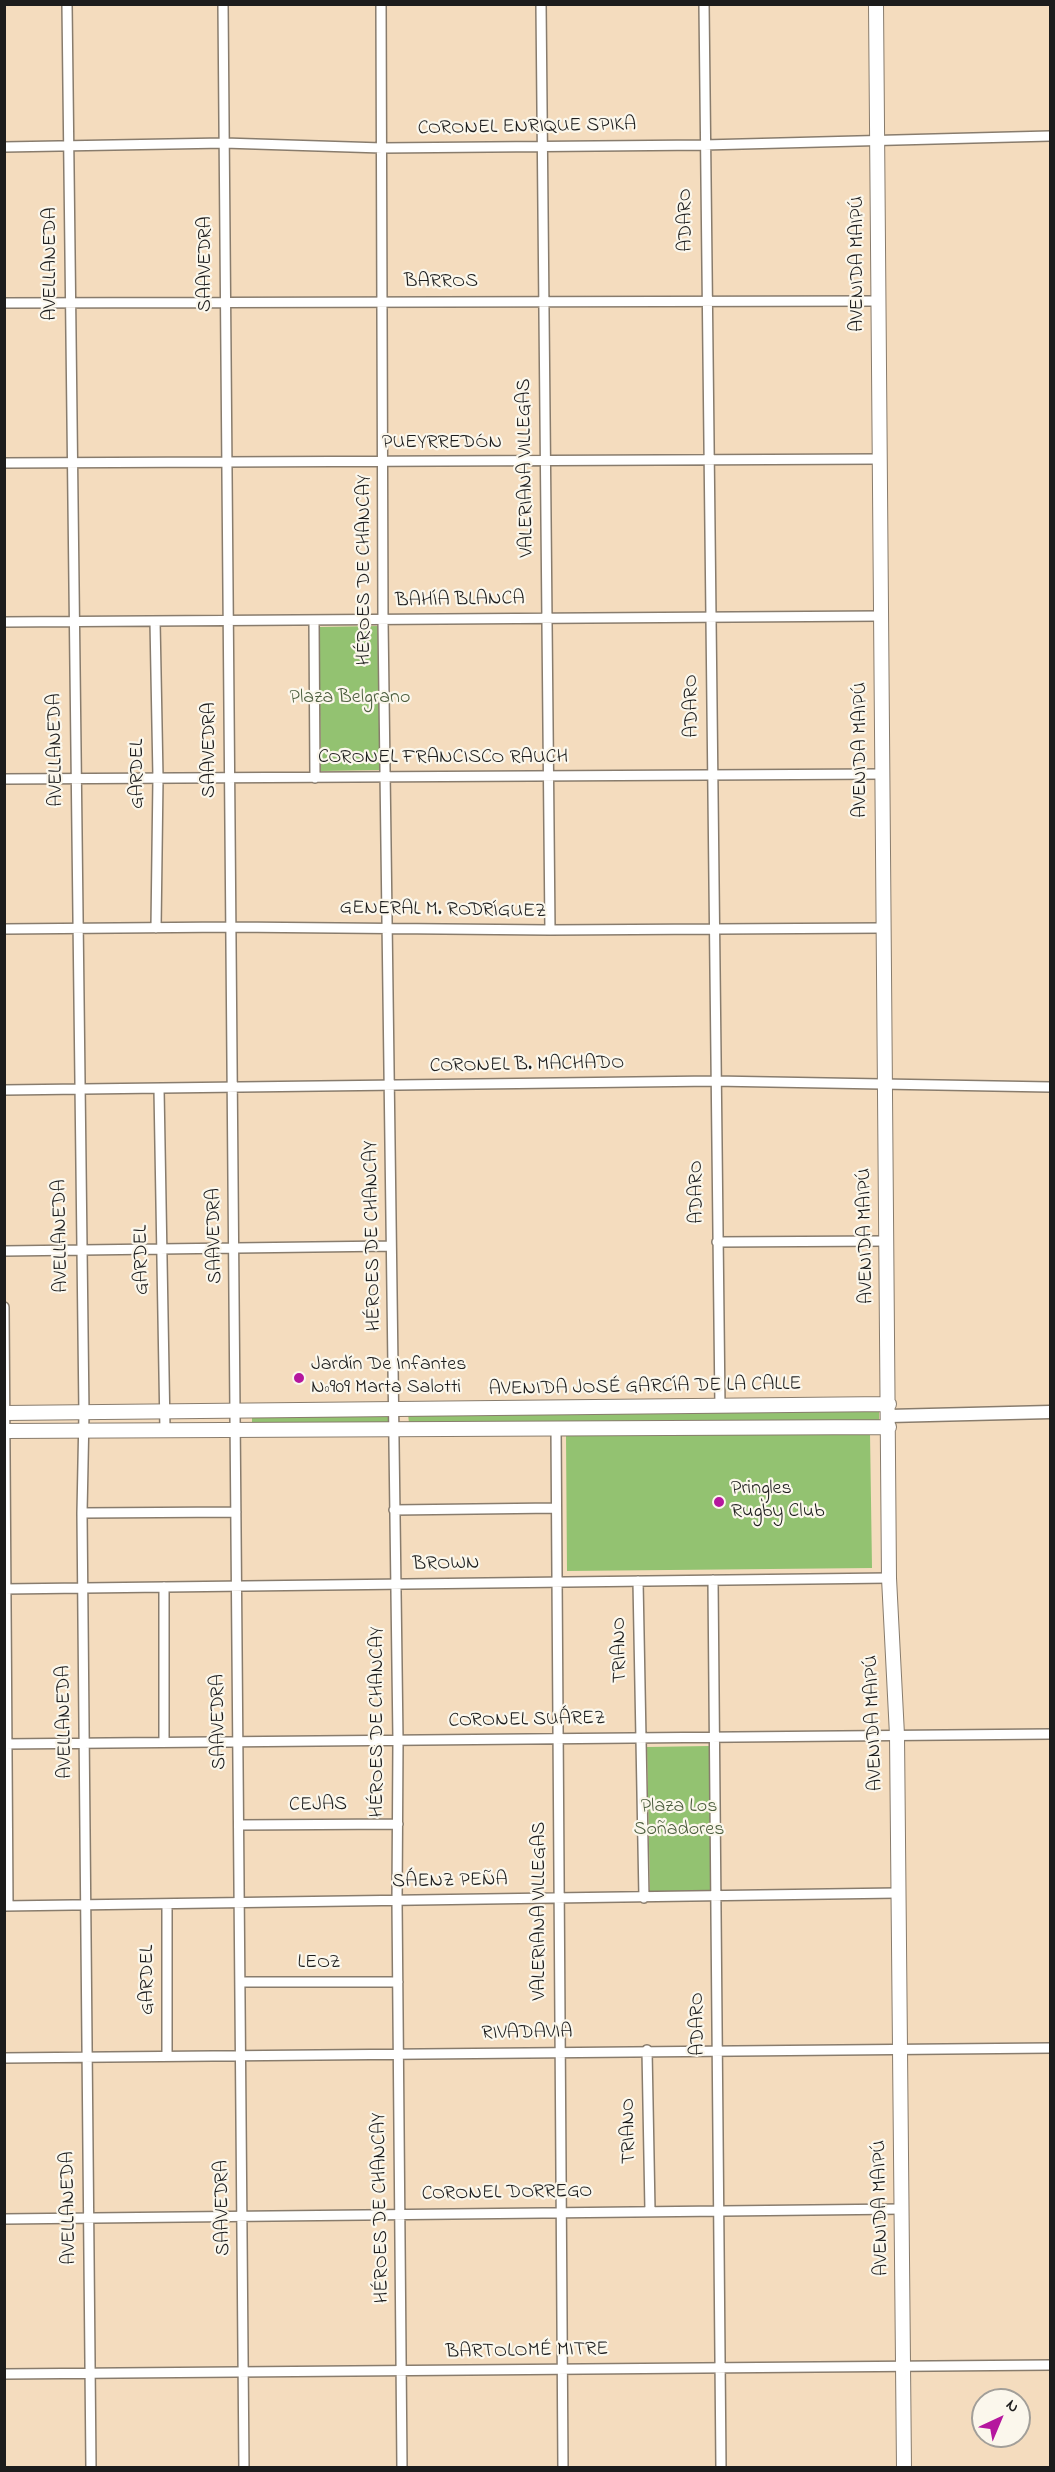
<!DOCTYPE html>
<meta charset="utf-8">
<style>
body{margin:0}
#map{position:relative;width:1055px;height:2472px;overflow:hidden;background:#f4dcbe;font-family:"Indie Flower",sans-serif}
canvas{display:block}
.frame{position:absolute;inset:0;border:6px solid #1c1c1c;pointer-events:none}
.north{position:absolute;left:971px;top:2388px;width:60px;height:60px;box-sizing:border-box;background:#fbf7ec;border:2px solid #a29f99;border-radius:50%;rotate:44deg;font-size:16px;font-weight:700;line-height:24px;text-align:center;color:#1c1c1c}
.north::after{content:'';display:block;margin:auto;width:21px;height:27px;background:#b5179e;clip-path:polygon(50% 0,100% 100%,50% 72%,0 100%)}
</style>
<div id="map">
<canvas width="1055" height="2472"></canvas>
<div class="frame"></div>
<div class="north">N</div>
</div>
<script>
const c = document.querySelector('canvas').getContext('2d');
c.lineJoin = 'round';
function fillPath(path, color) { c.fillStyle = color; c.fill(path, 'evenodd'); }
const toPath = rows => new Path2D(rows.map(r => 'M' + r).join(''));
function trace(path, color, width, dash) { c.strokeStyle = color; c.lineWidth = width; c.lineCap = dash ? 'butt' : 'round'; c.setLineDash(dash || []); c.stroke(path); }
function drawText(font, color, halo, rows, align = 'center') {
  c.font = font + ' "Indie Flower",sans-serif'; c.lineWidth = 4.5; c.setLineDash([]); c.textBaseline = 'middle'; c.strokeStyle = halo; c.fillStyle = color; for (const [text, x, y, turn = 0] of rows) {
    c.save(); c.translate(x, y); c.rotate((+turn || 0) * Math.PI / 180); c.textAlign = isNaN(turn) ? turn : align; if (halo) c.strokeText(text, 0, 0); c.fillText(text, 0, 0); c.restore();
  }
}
fillPath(toPath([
 [379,626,382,770,321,771,319,627],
 [879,1411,879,1420,409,1423,408,1414],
 [389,1415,389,1424,252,1425,252,1417],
 [870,1433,872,1568,567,1571,566,1436],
 [709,1746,711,1892,650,1892,647,1747]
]), '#93c271');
const minor = toPath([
 [67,4,84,1413,82,1513,91,2468],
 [223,4,244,2468],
 [381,4,383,621,398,1740,397,1901,402,2468],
 [541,4,550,930],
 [704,4,720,1407],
 [4,147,224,143,382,148,704,145,1050,136],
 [4,303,878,301],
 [4,463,879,459],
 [155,621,158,778,156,928],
 [314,621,315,778],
 [4,622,881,616],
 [4,779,882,774],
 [4,929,231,927,550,930,882,928],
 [159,1089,165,1430],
 [4,1090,714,1081,1050,1087],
 [717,1242,887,1241],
 [4,1251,391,1246],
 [4,1307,8,1906],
 [556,1427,563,2468],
 [394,1510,556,1508],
 [82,1513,236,1512],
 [713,1580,721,2468],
 [638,1581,644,1898],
 [164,1587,164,1742],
 [4,1589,889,1578],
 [4,1744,1050,1734],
 [239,1825,398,1824],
 [167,1904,167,2056],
 [4,1906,897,1893],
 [240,1982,398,1982],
 [647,2050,650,2211],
 [4,2058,1050,2048],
 [4,2219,902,2209],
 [4,2374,1050,2365]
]);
const tertiary = toPath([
 [889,1416,1050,1412]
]);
const secondary = toPath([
 [876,4,889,1578,897,1735,904,2468],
 [4,1413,889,1404],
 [4,1431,889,1427]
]);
trace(minor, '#887c6d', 12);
trace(tertiary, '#887c6d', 15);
trace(secondary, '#887c6d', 16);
trace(minor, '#fff', 9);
trace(tertiary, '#fff', 12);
trace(secondary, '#fff', 14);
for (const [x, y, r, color] of [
 [299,1378,6,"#b5179e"],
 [719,1502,6,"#b5179e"]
]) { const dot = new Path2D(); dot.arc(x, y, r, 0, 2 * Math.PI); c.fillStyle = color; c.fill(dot); trace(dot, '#fbf7ec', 2); }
drawText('20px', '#1c1c1c', '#fbf7ec', [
 ["CORONEL ENRIQUE SPIKA",527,128,-1],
 ["ADARO",687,220,-91],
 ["AVELLANEDA",52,264,-90],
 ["SAAVEDRA",207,264,-90],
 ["AVENIDA MAIPÚ",859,264,-90],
 ["BARROS",441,283],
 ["PUEYRREDÓN",442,444],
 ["VALERIANA VILLEGAS",527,468,-91],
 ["HÉROES DE CHANCAY",366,570,-90],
 ["BAHÍA BLANCA",460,601,-1],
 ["ADARO",693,706,-91],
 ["AVELLANEDA",57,750,-91],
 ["SAAVEDRA",211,750,-90],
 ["AVENIDA MAIPÚ",862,750,-90],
 ["CORONEL FRANCISCO RAUCH",443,759],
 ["GARDEL",139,774,-90],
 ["GENERAL M. RODRÍGUEZ",443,911,1],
 ["CORONEL B. MACHADO",527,1066,-1],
 ["ADARO",698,1192,-91],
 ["AVELLANEDA",62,1236,-91],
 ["SAAVEDRA",216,1236,-91],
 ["HÉROES DE CHANCAY",374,1236,-91],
 ["AVENIDA MAIPÚ",867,1236,-91],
 ["GARDEL",143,1260,-91],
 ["AVENIDA JOSÉ GARCÍA DE LA CALLE",645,1388,-1],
 ["BROWN",446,1565,-1],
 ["TRIANO",621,1650,-91],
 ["CORONEL SUÁREZ",527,1721,-1],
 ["AVELLANEDA",66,1722,-91],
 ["SAAVEDRA",220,1722,-91],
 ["HÉROES DE CHANCAY",379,1722,-90],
 ["AVENIDA MAIPÚ",875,1723,-92],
 ["CEJAS",318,1806,-1],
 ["SÁENZ PEÑA",450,1882,-1],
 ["VALERIANA VILLEGAS",541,1911,-90],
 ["LEOZ",319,1964],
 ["GARDEL",149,1980,-90],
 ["ADARO",699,2024,-91],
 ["RIVADAVIA",527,2034,-1],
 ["TRIANO",630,2131,-91],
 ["CORONEL DORREGO",507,2194,-1],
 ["AVELLANEDA",70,2208,-91],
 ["SAAVEDRA",224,2208,-91],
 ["HÉROES DE CHANCAY",382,2208,-91],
 ["AVENIDA MAIPÚ",882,2208,-91],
 ["BARTOLOMÉ MITRE",527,2352,-1]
]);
drawText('20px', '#4c5e3e', '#fbf7ec', [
 ["Plaza Belgrano",350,699],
 ["Plaza Los",679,1808],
 ["Soñadores",679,1831]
]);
drawText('20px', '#1c1c1c', '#fbf7ec', [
 ["Jardín De Infantes",311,1366],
 ["Nº909 Marta Salotti",311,1389],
 ["Pringles",731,1490],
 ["Rugby Club",731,1513]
], 'left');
</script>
